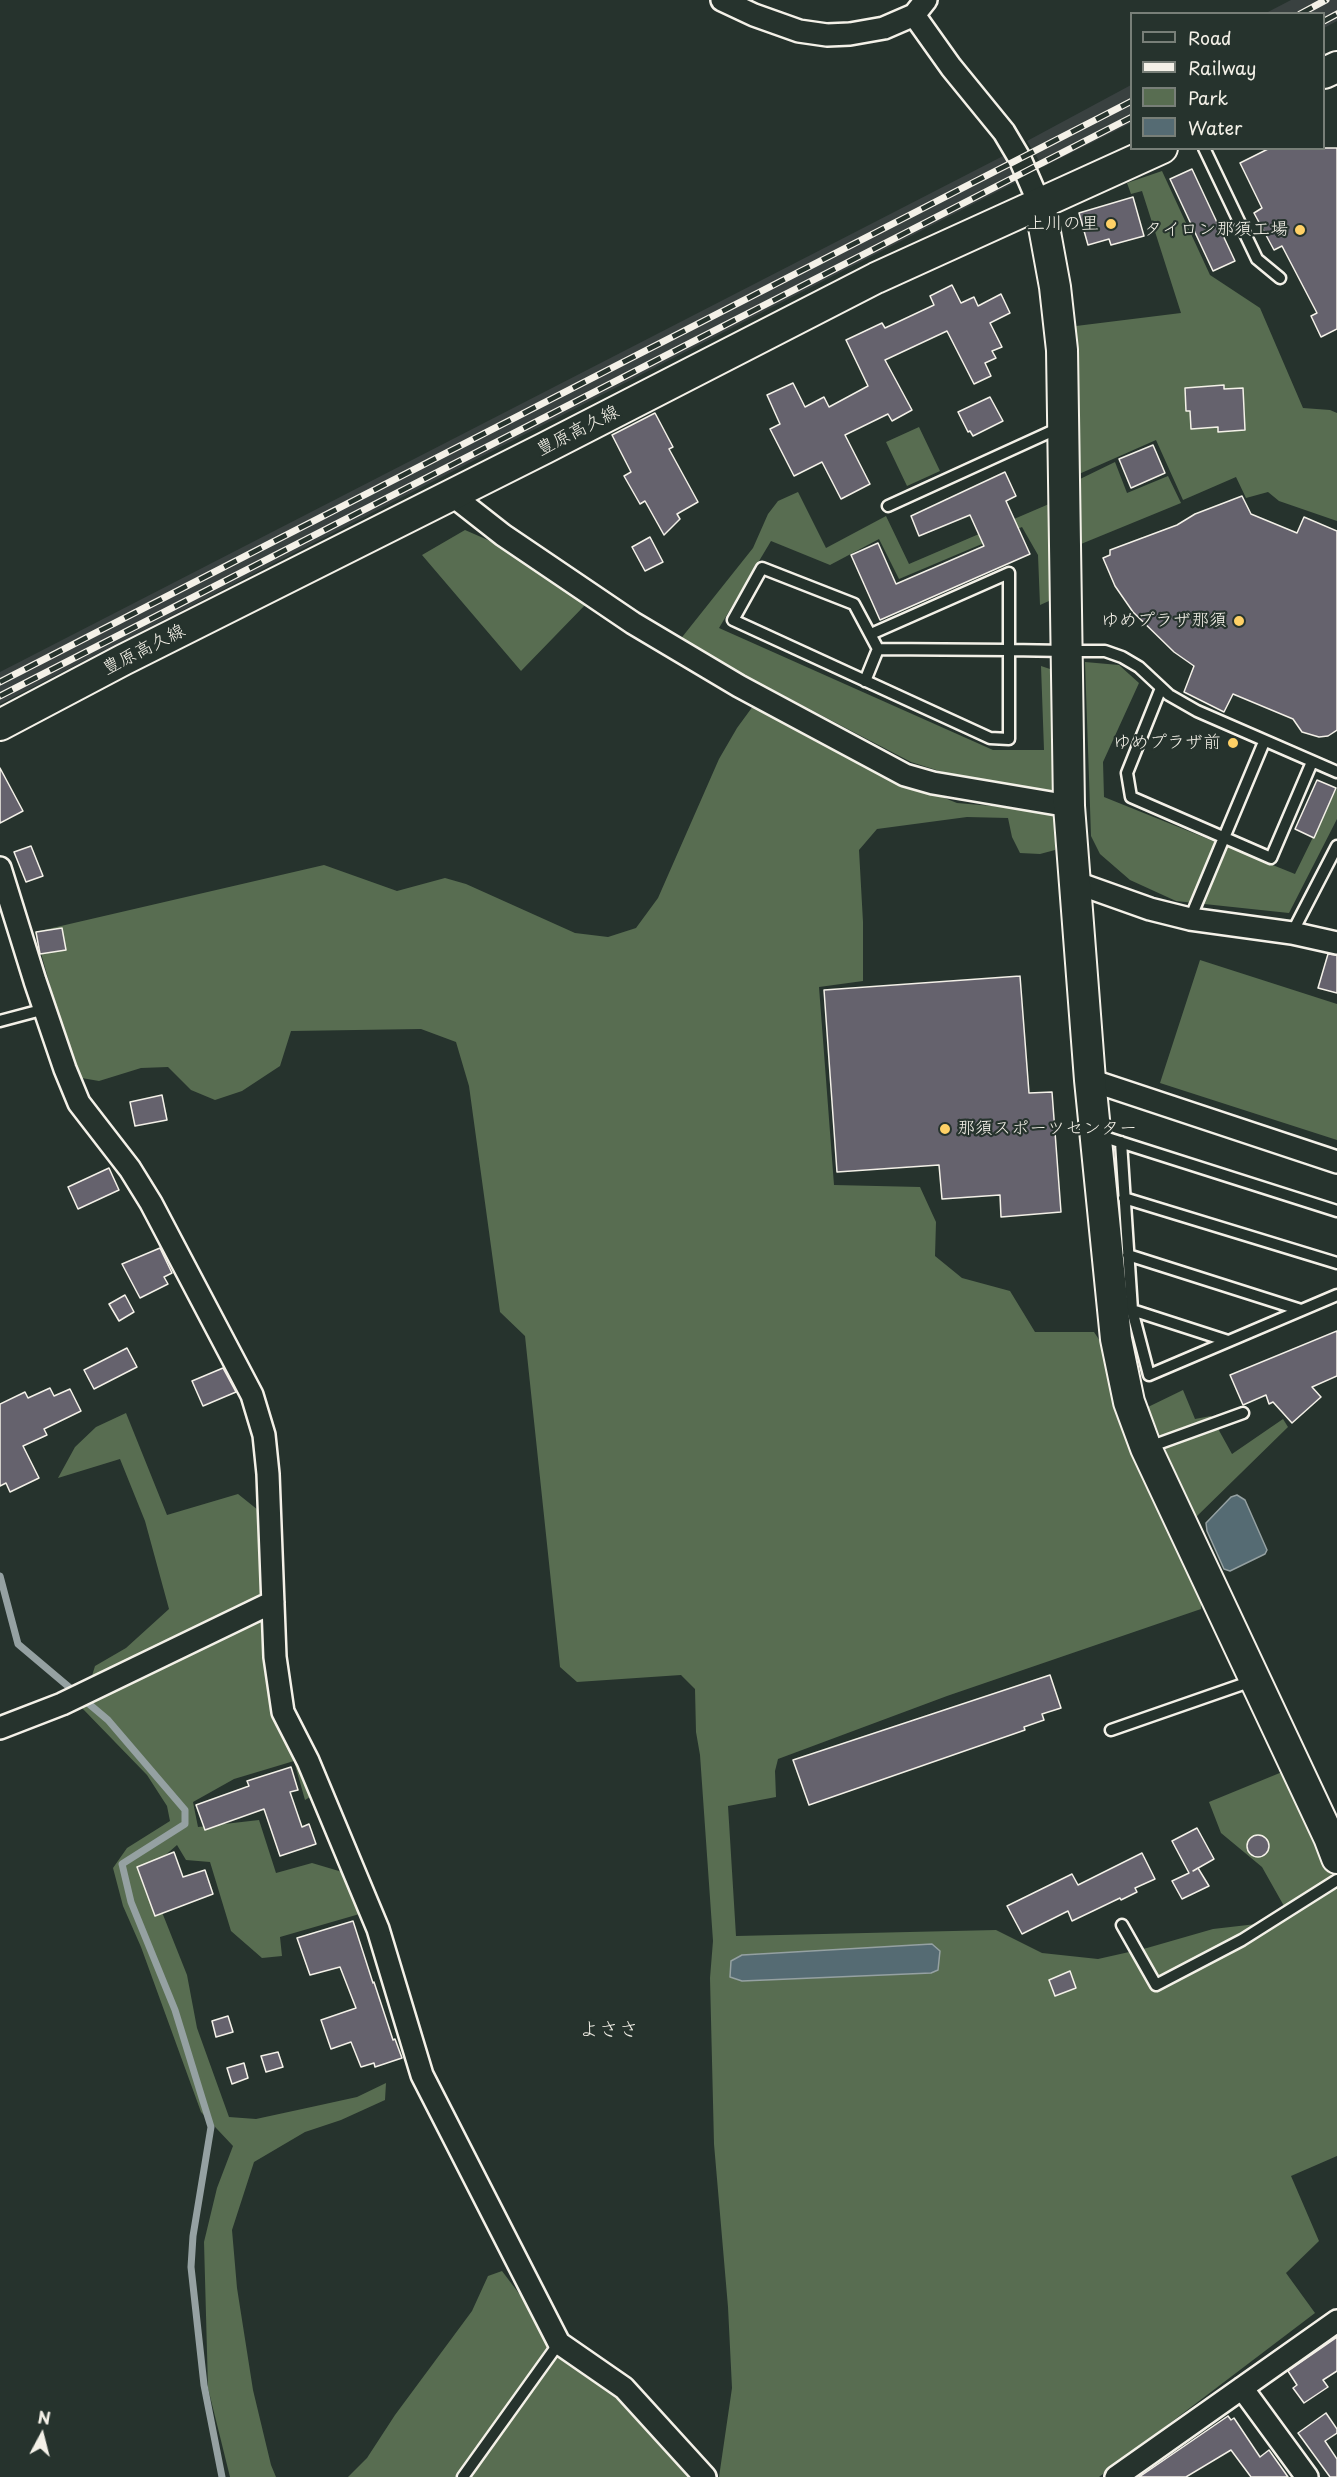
<!DOCTYPE html>
<meta charset="utf-8">
<style>
body{margin:0}
#map{position:relative;width:1337px;height:2477px;overflow:hidden;background:#26332d;font-family:"Playpen Sans",sans-serif}
canvas{display:block}
.legend{position:absolute;left:1130px;top:12px;width:195px;height:138px;box-sizing:border-box;background:#26332d;border:2px solid #787f78;margin:0;padding:8px 10px;list-style:none;font-size:18px;color:#f4f1e8}
.legend li{display:flex;align-items:center;gap:12px;height:30px}
.legend b{width:30px;border:2px solid #787f78}
.north{position:absolute;left:12px;top:2405px;width:60px;height:60px;-webkit-text-stroke:4px #26332d;paint-order:stroke;rotate:7deg;font-size:16px;font-weight:700;line-height:24px;text-align:center;color:#f4f1e8}
.north::after{content:'';display:block;margin:auto;width:21px;height:27px;background:#f4f1e8;clip-path:polygon(50% 0,100% 100%,50% 72%,0 100%)}
</style>
<div id="map">
<canvas width="1337" height="2477"></canvas>
<ul class="legend">
<li><b style="height:8px;background:#26332d"></b>Road</li>
<li><b style="height:8px;background:#f4f1e8"></b>Railway</li>
<li><b style="height:16px;background:#586d51"></b>Park</li>
<li><b style="height:16px;background:#556b73"></b>Water</li>
</ul>
<div class="north">N</div>
</div>
<script>
const c = document.querySelector('canvas').getContext('2d');
c.lineJoin = 'round';
function fillPath(path, color) { c.fillStyle = color; c.fill(path, 'evenodd'); }
const toPath = rows => new Path2D(rows.map(r => 'M' + r).join(''));
function trace(path, color, width, dash) { c.strokeStyle = color; c.lineWidth = width; c.lineCap = dash ? 'butt' : 'round'; c.setLineDash(dash || []); c.stroke(path); }
function drawText(font, color, halo, rows, align = 'center') {
  c.font = font + ' "Playpen Sans","Klee One",sans-serif'; c.lineWidth = 4.5; c.setLineDash([]); c.textBaseline = 'middle'; c.strokeStyle = halo; c.fillStyle = color; for (const [text, x, y, turn = 0] of rows) {
    c.save(); c.translate(x, y); c.rotate((+turn || 0) * Math.PI / 180); c.textAlign = isNaN(turn) ? turn : align; if (halo) c.strokeText(text, 0, 0); c.fillText(text, 0, 0); c.restore();
  }
}
fillPath(toPath([
 [1291,0,1337,0,1337,21,1324,28,1324,14,1266,13],
 [1131,85,1131,123,1043,167,1027,141],
 [1005,155,1018,181,0,704,0,672]
]), '#394140');
fillPath(toPath([
 [1162,171,1210,275,1260,308,1303,408,1330,410,1337,413,1337,521,1279,501,1268,492,1246,498,1236,477,1183,500,1156,440,1079,474,1076,326,1181,313,1142,191,1131,194,1127,183],
 [919,427,940,471,907,486,886,442],
 [1115,462,1127,493,1168,476,1181,503,1081,544,1080,479],
 [798,492,826,548,886,516,909,564,1049,504,1049,601,1040,605,1038,555,1022,527,899,579,879,539,830,565,771,541,719,628,993,750,1044,750,1041,666,1053,670,1054,795,955,776,911,762,679,641,753,548,768,514,778,501],
 [465,530,513,551,587,603,521,671,422,555],
 [1085,662,1119,665,1139,683,1103,762,1104,797,1295,874,1337,788,1337,819,1289,913,1176,901,1130,880,1100,854,1091,836],
 [756,702,862,765,957,803,1051,811,1057,831,1055,850,1040,854,1020,853,1012,837,1008,818,967,817,877,829,859,850,863,922,863,981,819,987,834,1185,920,1187,936,1222,935,1256,962,1278,1010,1291,1035,1332,1094,1332,1110,1356,1202,1595,1201,1609,947,1696,778,1759,775,1771,776,1797,728,1806,736,1936,996,1930,1042,1953,1098,1959,1147,1948,1213,1929,1265,1923,1284,1906,1262,1867,1221,1833,1209,1802,1287,1770,1337,1887,1337,2156,1291,2176,1319,2241,1286,2273,1315,2313,1099,2477,719,2477,732,2388,728,2307,714,2144,710,1978,713,1941,700,1755,696,1732,695,1689,681,1675,577,1682,560,1667,525,1336,500,1312,469,1086,456,1042,421,1029,291,1031,280,1066,242,1091,215,1100,191,1090,168,1067,141,1068,99,1081,76,1077,35,932,324,865,397,891,445,878,466,884,575,933,608,937,636,928,658,898,719,759,737,728],
 [1200,960,1337,1004,1337,1140,1160,1083],
 [1183,1390,1195,1419,1211,1416,1232,1454,1283,1419,1288,1427,1194,1519,1148,1407],
 [126,1413,167,1515,238,1494,263,1514,268,1617,315,1794,305,1800,294,1761,234,1779,193,1802,198,1827,259,1820,276,1873,312,1863,349,1874,363,1913,280,1937,282,1956,262,1958,231,1931,210,1862,186,1860,177,1845,146,1872,187,1975,197,2028,229,2117,256,2119,316,2106,357,2097,386,2083,385,2100,341,2120,305,2132,254,2162,232,2230,237,2288,253,2390,271,2465,276,2477,230,2477,208,2388,204,2242,217,2188,233,2146,201,2112,141,1947,123,1906,113,1868,127,1848,170,1821,167,1806,147,1775,82,1708,95,1666,126,1648,169,1609,145,1521,120,1459,58,1478,75,1447,96,1427],
 [502,2271,533,2312,606,2365,659,2409,715,2477,348,2477,367,2458,395,2415,472,2311,488,2276]
]), '#586d51');
const water = toPath([
 [1237,1495,1245,1500,1267,1550,1265,1554,1230,1571,1224,1569,1207,1531,1206,1523,1231,1497,1237,1495],
 [932,1944,940,1951,938,1970,931,1973,742,1981,730,1977,731,1961,742,1955,932,1944]
]);
fillPath(water, '#556b73');
trace(water, '#95a1a2', 1.5);
trace(toPath([
 [0,1576,18,1644,108,1720,185,1810,185,1824,122,1864,131,1902,175,2010,211,2127,193,2236,191,2267,204,2385,222,2477]
]), '#95a1a2', 7);
const building = toPath([
 [1270,148,1337,148,1337,329,1321,337,1311,316,1317,313,1282,246,1274,250,1254,213,1262,208,1240,163,1270,148],
 [1192,169,1235,261,1213,271,1170,179,1192,169],
 [1133,197,1144,236,1111,245,1109,239,1088,245,1079,213,1133,197],
 [952,285,961,303,974,297,978,306,1001,294,1010,313,990,323,1002,347,992,351,996,358,985,363,991,376,974,384,947,331,885,360,912,410,892,421,888,414,845,435,870,484,841,499,822,462,794,476,770,429,780,424,767,395,793,383,805,407,824,397,829,407,868,386,846,340,882,323,885,328,934,305,930,296,952,285],
 [1224,385,1224,389,1243,388,1245,430,1218,432,1218,427,1191,429,1190,411,1186,411,1185,388,1224,385],
 [990,397,1003,421,973,436,970,431,968,432,958,412,990,397],
 [655,413,673,447,669,449,698,502,677,514,680,519,664,535,645,501,640,504,624,476,631,472,612,435,655,413],
 [1153,445,1165,473,1131,488,1119,459,1153,445],
 [1005,472,1016,496,1006,501,1030,554,880,620,851,555,878,543,896,584,984,546,970,515,919,536,911,516,1005,472],
 [1242,496,1251,514,1297,533,1304,517,1337,531,1337,730,1328,736,1319,737,1302,732,1293,719,1233,694,1224,712,1184,692,1194,666,1174,652,1133,612,1115,586,1103,558,1110,555,1110,550,1177,525,1195,514,1242,496],
 [650,537,663,562,645,571,632,547,650,537],
 [0,768,23,811,0,823,0,768],
 [1317,780,1336,788,1314,838,1295,829,1317,780],
 [31,846,43,876,26,882,14,852,31,846],
 [62,928,66,950,40,954,36,932,62,928],
 [1328,954,1337,955,1337,993,1318,988,1328,954],
 [1020,976,1029,1093,1052,1092,1061,1212,1001,1217,1000,1195,942,1199,939,1165,837,1172,824,990,1020,976],
 [162,1095,167,1120,135,1126,130,1102,162,1095],
 [109,1168,119,1190,78,1209,68,1187,109,1168],
 [160,1248,172,1273,164,1277,168,1284,140,1298,122,1264,160,1248],
 [125,1295,134,1312,119,1321,109,1304,125,1295],
 [1337,1331,1337,1376,1312,1387,1321,1397,1292,1423,1273,1402,1269,1404,1266,1395,1243,1405,1230,1375,1337,1331],
 [127,1348,137,1367,94,1389,84,1370,127,1348],
 [223,1368,236,1392,203,1406,192,1381,223,1368],
 [50,1388,54,1396,70,1389,81,1411,44,1429,47,1435,23,1446,39,1478,10,1492,6,1483,0,1486,0,1404,25,1392,28,1398,50,1388],
 [1050,1675,1061,1708,1042,1714,1044,1720,1024,1727,1025,1730,809,1805,793,1760,1050,1675],
 [291,1767,298,1790,290,1792,302,1827,309,1824,316,1844,280,1856,264,1809,205,1830,196,1805,249,1786,247,1781,291,1767],
 [1197,1828,1214,1859,1193,1871,1198,1868,1209,1886,1182,1899,1172,1881,1189,1873,1172,1841,1197,1828],
 '1247 1846a11 11 0 1 1 22 0a11 11 0 1 1-22 0Z',
 [174,1852,183,1877,205,1870,213,1894,155,1916,137,1867,174,1852],
 [1142,1853,1155,1879,1135,1888,1137,1892,1121,1900,1120,1898,1072,1921,1068,1911,1022,1934,1007,1906,1072,1874,1078,1885,1142,1853],
 [353,1921,373,1983,374,1982,393,2040,395,2039,402,2058,375,2067,374,2063,361,2067,351,2042,331,2049,321,2020,356,2008,340,1967,310,1975,297,1938,353,1921],
 [1070,1971,1076,1988,1055,1996,1049,1980,1070,1971],
 [228,2016,233,2032,216,2037,212,2021,228,2016],
 [278,2052,283,2067,266,2072,261,2056,278,2052],
 [244,2063,248,2078,232,2084,227,2068,244,2063],
 [1337,2337,1337,2371,1323,2380,1328,2387,1304,2403,1293,2388,1297,2385,1288,2371,1337,2337],
 [1326,2413,1337,2429,1337,2433,1325,2441,1337,2459,1337,2477,1330,2477,1298,2433,1326,2413],
 [1228,2416,1231,2420,1234,2418,1260,2457,1269,2450,1288,2477,1251,2477,1231,2450,1186,2477,1139,2477,1228,2416]
]);
fillPath(building, '#65626d');
trace(building, '#f4f1e8', 1.5);
const lane = toPath([
 [1204,148,1257,259,1280,278],
 [888,506,1061,427],
 [871,634,1009,573,1009,739,990,738,733,620,762,568,854,604,878,649,1009,650,1066,651,1105,651,1122,657,1139,667,1169,695,1197,711,1337,772],
 [865,681,878,649],
 [1161,688,1127,773,1131,797,1271,858,1312,762],
 [1190,919,1264,742],
 [1292,933,1337,846],
 [0,1021,45,1009],
 [1098,1135,1337,1211],
 [1121,1142,1132,1310,1149,1375,1337,1295],
 [1124,1198,1337,1263],
 [1128,1255,1301,1310],
 [1132,1310,1228,1341],
 [1149,1447,1243,1413],
 [1111,1730,1252,1681],
 [1122,1925,1156,1985,1242,1940,1337,1880],
 [463,2477,559,2343]
]);
const street = toPath([
 [722,0,754,15,799,31,827,35,850,34,884,28,914,15,926,0],
 [914,15,951,67,1004,132,1020,159,1040,205],
 [452,495,503,535,633,623,739,686,905,775,933,783,1069,806],
 [0,868,35,981,65,1069,79,1103,130,1169,151,1203,252,1395,264,1435,268,1474,275,1657,283,1712,308,1761,378,1929,422,2075,559,2343,624,2388,705,2477],
 [1074,882,1150,909,1190,919,1292,933,1337,943],
 [1090,1080,1337,1162],
 [0,1728,62,1704,273,1602],
 [1242,2388,1307,2477],
 [1116,2477,1337,2321]
]);
const secondary = toPath([
 [1324,73,1337,67],
 [1040,205,1055,287,1062,350,1069,806,1090,1080,1116,1339,1129,1402,1146,1448,1329,1837,1337,1858],
 [0,725,123,660,545,448,876,278,1162,148]
]);
trace(lane, '#f4f1e8', 15);
trace(street, '#f4f1e8', 26);
trace(secondary, '#f4f1e8', 34);
trace(lane, '#26332d', 10);
trace(street, '#26332d', 21);
trace(secondary, '#26332d', 30);
const rail = toPath([
 [1300,14,1326,0],
 [1324,21,1337,14],
 [0,682,1132,101],
 [0,696,1132,117]
]);
trace(rail, '#f4f1e8', 7);
trace(rail, '#26332d', 4.5, [14]);
for (const [x, y, r, color] of [
 [1111,224,6,"#ffd166"],
 [1300,230,6,"#ffd166"],
 [1239,621,6,"#ffd166"],
 [1233,743,6,"#ffd166"],
 [945,1129,6,"#ffd166"]
]) { const dot = new Path2D(); dot.arc(x, y, r, 0, 2 * Math.PI); c.fillStyle = color; c.fill(dot); trace(dot, '#26332d', 2); }
drawText('18px', '#f4f1e8', '#26332d', [
 ["上川の里",1099,224],
 ["タイロン那須工場",1288,230],
 ["ゆめプラザ那須",1227,621],
 ["ゆめプラザ前",1221,743],
 ["那須スポーツセンター",957,1129,"left"]
], 'right');
drawText('18px', '#f4f1e8', '#26332d', [
 ["豊原高久線",578,431,-27],
 ["豊原高久線",144,650,-27]
]);
drawText('20px', '#f4f1e8', '#26332d', [
 ["よささ",609,2030]
]);
</script>
